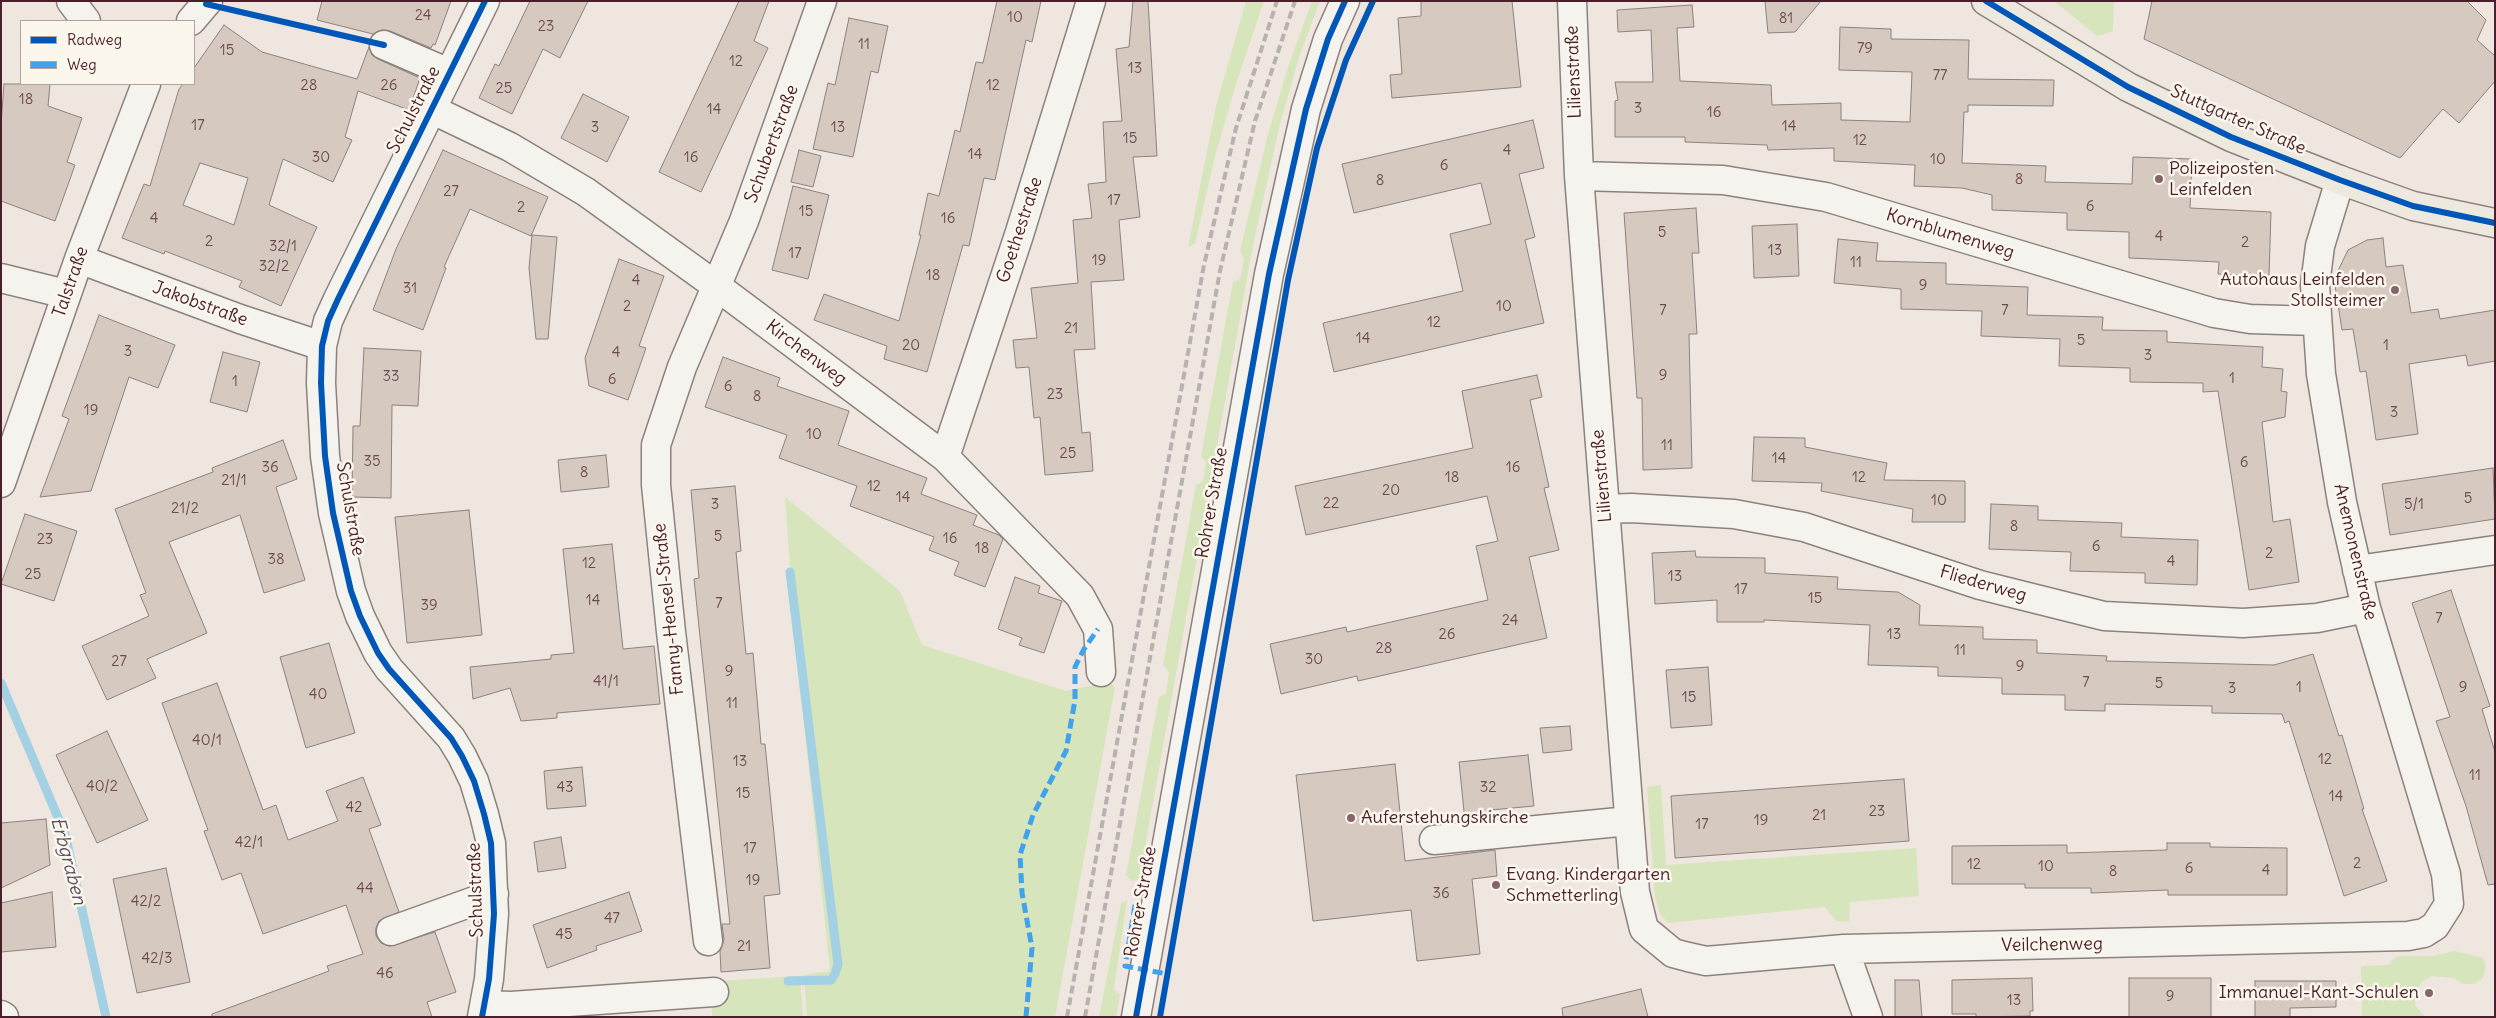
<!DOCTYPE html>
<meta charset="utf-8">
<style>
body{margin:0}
#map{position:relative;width:2496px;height:1018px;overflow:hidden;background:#efe7df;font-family:Delius,sans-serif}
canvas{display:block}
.frame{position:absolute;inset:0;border:2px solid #4a1f2b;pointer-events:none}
.legend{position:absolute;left:20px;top:20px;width:175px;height:65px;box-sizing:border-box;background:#fbf7ec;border:1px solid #b4a19f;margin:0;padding:6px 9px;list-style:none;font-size:15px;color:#4a1f2b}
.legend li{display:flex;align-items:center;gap:10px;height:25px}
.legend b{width:25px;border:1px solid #b4a19f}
</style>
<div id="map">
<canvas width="2496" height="1018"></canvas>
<div class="frame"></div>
<ul class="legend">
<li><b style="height:6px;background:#0057b8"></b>Radweg</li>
<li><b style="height:6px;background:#40a2eb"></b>Weg</li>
</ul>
</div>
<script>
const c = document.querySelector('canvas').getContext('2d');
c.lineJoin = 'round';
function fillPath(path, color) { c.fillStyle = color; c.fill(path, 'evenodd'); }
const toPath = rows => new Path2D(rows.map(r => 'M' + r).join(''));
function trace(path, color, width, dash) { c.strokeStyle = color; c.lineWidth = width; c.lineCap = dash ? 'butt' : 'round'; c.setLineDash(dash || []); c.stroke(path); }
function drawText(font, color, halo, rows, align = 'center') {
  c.font = font + ' Delius,sans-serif'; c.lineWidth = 5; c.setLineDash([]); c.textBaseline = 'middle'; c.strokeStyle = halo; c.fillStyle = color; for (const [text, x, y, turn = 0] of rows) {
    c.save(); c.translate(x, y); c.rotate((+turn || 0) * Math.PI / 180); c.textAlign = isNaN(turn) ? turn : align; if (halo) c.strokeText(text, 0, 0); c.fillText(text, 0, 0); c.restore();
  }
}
fillPath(toPath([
 [1246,1,1264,1,1237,81,1215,156,1195,244,1188,247,1216,106],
 [1312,1,1320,1,1299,57,1279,128,1253,245,1139,880,1131,881,1126,875,1159,697,1166,693,1169,673,1163,664,1196,485,1203,481,1206,462,1201,456,1233,282,1240,279,1244,259,1240,251,1268,134,1289,64],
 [2054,1,2114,1,2113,31,2097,36],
 [785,497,900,591,922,645,1066,691,1109,682,1115,687,1055,1017,807,1017,804,975,830,971,795,636],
 [1661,785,1666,865,1916,848,1919,896,1850,902,1849,922,1836,921,1825,907,1668,923,1660,914,1655,897,1647,787],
 [1127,900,1114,989,1120,995,1116,1017,1099,1017,1121,904],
 [2455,951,2483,958,2486,967,2483,978,2474,984,2462,984,2454,978,2432,976,2422,982,2416,991,2415,1005,2425,1017,2362,1017,2361,966,2389,965,2393,959,2399,956,2432,956],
 [800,976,803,1017,712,1017,712,1007,718,981]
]), '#d6e5bb');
trace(toPath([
 [1,683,65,834,106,1017],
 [788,981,831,980,835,974,838,964,790,572]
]), '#a3d0e2', 9);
const building = toPath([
 [322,1,451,1,435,45,433,44,431,48,390,31,382,30,373,34,317,20,322,1],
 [530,1,588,1,560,58,543,49,512,114,479,98,495,64,499,66,530,1],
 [739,1,769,1,754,41,768,48,701,192,659,172,739,1],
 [997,1,1041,1,1032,42,1026,40,995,180,984,178,969,246,963,245,927,372,884,359,887,346,814,320,824,294,899,321,921,235,919,235,928,193,939,196,955,130,960,132,976,62,983,63,997,1],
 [1133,1,1148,1,1157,156,1133,157,1140,217,1119,220,1124,280,1091,282,1095,349,1074,350,1082,433,1090,432,1093,471,1045,475,1040,417,1034,418,1029,367,1016,368,1013,340,1037,338,1031,288,1078,283,1073,220,1092,218,1088,184,1106,182,1103,122,1122,121,1116,49,1129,47,1133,1],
 [1421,1,1512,1,1521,87,1392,98,1390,75,1402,74,1398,18,1421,16,1421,1],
 [1765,1,1821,1,1795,32,1768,33,1765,1],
 [2152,1,2467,1,2486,20,2477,40,2495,56,2495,81,2459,123,2443,109,2400,158,2144,39,2152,1],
 [1692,5,1694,27,1677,28,1680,81,1771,85,1772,105,1841,103,1841,120,1910,122,1912,72,1839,70,1840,27,1891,29,1891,39,1969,40,1968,79,2054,80,2053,106,1968,105,1968,112,1964,112,1962,163,2046,166,2045,182,2132,184,2133,157,2192,159,2190,208,2271,212,2269,276,2218,274,2219,262,2129,258,2129,232,2067,230,2067,213,1992,210,1992,195,1962,188,1914,186,1915,165,1834,161,1834,148,1768,150,1767,145,1685,142,1685,137,1615,137,1615,101,1618,100,1615,82,1653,82,1651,30,1618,32,1617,10,1692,5],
 [849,18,888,26,878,73,871,71,853,157,813,149,828,83,835,85,849,18],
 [224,25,262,52,357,79,369,47,372,55,378,59,420,78,409,110,358,91,345,137,352,140,333,182,283,159,269,205,317,227,281,306,239,287,242,281,165,251,164,254,122,238,144,184,150,186,179,89,183,84,194,84,194,68,224,25],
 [200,163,248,178,234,225,183,205,200,163],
 [4,84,50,84,48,106,82,118,67,162,75,165,55,221,1,201,1,125,4,84],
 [583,94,629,117,607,162,561,138,583,94],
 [1533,120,1544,168,1519,174,1535,237,1525,240,1544,323,1334,372,1323,323,1463,291,1450,234,1491,224,1481,183,1354,213,1342,164,1533,120],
 [443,150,548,197,531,236,470,209,444,267,446,268,423,330,373,310,396,249,443,150],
 [799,150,821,156,813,187,791,182,799,150],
 [793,186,829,195,808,279,772,270,793,186],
 [1696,208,1699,253,1692,253,1697,334,1689,334,1692,468,1643,470,1642,398,1637,398,1624,213,1696,208],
 [1797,224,1799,276,1754,278,1752,226,1797,224],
 [532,235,557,237,548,339,536,339,529,268,532,235],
 [2383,238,2386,267,2403,265,2411,313,2438,309,2440,319,2495,310,2495,361,2468,366,2466,355,2409,364,2418,434,2376,440,2366,371,2360,372,2353,329,2342,330,2334,279,2348,250,2367,240,2383,238],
 [1838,239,1878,243,1876,261,1946,263,1946,284,2028,287,2027,315,2103,317,2102,330,2167,331,2167,342,2263,347,2262,367,2283,369,2281,391,2287,392,2285,417,2262,422,2273,522,2290,519,2299,582,2249,590,2218,391,2203,392,2203,383,2130,382,2130,368,2059,366,2060,339,1981,336,1982,311,1901,309,1901,289,1834,283,1838,239],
 [619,259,664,276,639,346,646,348,628,400,589,386,585,358,619,259],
 [99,315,175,345,158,388,129,377,91,491,40,497,69,419,62,416,99,315],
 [364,348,421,351,418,406,392,405,391,498,352,497,353,426,360,426,364,348],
 [223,352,260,362,247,412,210,402,223,352],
 [723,357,780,378,777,386,849,411,838,445,927,478,921,494,977,515,973,525,999,535,1003,539,985,587,954,575,959,562,929,550,934,537,850,506,857,486,779,458,787,435,705,407,723,357],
 [1537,375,1542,397,1530,400,1549,487,1544,488,1559,550,1529,557,1547,638,1358,681,1357,676,1281,694,1270,644,1346,627,1347,632,1488,600,1476,546,1498,541,1487,496,1306,535,1295,486,1473,448,1462,391,1537,375],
 [1754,437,1805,438,1805,447,1887,463,1884,480,1965,481,1965,522,1912,522,1913,509,1821,491,1822,483,1752,481,1754,437],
 [283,440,297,479,276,487,305,580,264,593,240,515,169,542,207,633,147,659,156,678,107,700,82,646,149,616,140,595,146,593,115,509,213,472,212,468,283,440],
 [606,455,609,487,561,492,558,460,606,455],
 [2493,468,2495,519,2390,535,2382,484,2493,468],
 [735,486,741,551,736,552,746,654,753,653,761,744,765,744,780,894,764,896,770,968,721,972,720,951,724,940,722,924,730,924,694,579,699,578,691,490,735,486],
 [1991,504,2038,506,2038,520,2122,523,2121,537,2198,540,2197,585,2145,583,2145,573,2070,571,2071,552,1989,549,1991,504],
 [469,510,482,635,407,643,395,517,469,510],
 [25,514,77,531,54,601,1,584,25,514],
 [612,544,623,649,654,646,660,704,557,713,557,718,521,721,510,688,473,699,470,667,551,659,551,655,574,653,563,549,612,544],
 [1695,551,1696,557,1765,558,1765,573,1838,577,1837,589,1898,592,1920,605,1919,625,1983,627,1983,639,2037,640,2037,653,2107,656,2106,661,2274,665,2313,654,2339,736,2342,735,2364,809,2362,809,2387,881,2344,896,2289,721,2285,723,2282,714,2212,713,2212,706,2105,704,2105,711,2065,710,2065,695,2002,694,2002,678,1938,676,1938,667,1868,665,1870,625,1764,620,1764,622,1717,622,1717,600,1655,604,1652,553,1695,551],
 [1015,577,1040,586,1038,593,1062,601,1044,653,1019,645,1022,638,998,629,1015,577],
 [2451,590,2490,706,2482,709,2495,752,2495,884,2488,885,2466,806,2436,721,2450,717,2412,603,2451,590],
 [329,643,355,733,306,748,280,657,329,643],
 [1708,667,1712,725,1671,728,1666,670,1708,667],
 [217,683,263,810,276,805,288,840,338,821,326,791,363,777,381,825,369,829,399,912,379,921,376,928,376,936,381,943,389,946,435,932,456,992,427,1002,432,1017,212,1017,212,1014,329,971,327,966,363,954,346,905,263,934,241,873,222,880,204,831,208,830,162,703,217,683],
 [1570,726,1572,750,1543,753,1540,728,1570,726],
 [107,731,148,820,97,843,56,755,107,731],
 [1528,755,1534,806,1491,810,1492,819,1465,821,1459,762,1528,755],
 [1395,764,1405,861,1495,850,1497,876,1472,879,1480,954,1417,961,1411,910,1313,921,1296,775,1395,764],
 [582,767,586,806,547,809,544,771,582,767],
 [1904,779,1909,841,1675,858,1671,796,1904,779],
 [46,819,50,865,1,888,1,823,46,819],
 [561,837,566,868,538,872,534,842,561,837],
 [2167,843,2210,843,2210,847,2287,848,2287,895,2168,895,2168,890,2091,893,2091,888,2025,888,2025,884,1952,884,1952,846,2067,845,2067,853,2167,850,2167,843],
 [166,868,190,982,137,993,113,879,166,868],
 [52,892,56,947,1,952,1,903,52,892],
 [629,892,642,931,596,946,597,950,547,968,533,925,629,892],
 [2032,978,2033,1011,2030,1011,2030,1016,1976,1017,1976,1014,1952,1014,1952,980,2032,978],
 [2129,978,2211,978,2211,1017,2129,1017,2129,978],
 [1895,980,1919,980,1922,1017,1895,1017,1895,980],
 [2255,981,2336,981,2336,1007,2290,1008,2290,1017,2255,1017,2255,981],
 [1641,989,1648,1017,1563,1017,1562,1008,1641,989]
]);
fillPath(building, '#d6c9c0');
trace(building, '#8d817f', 1);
const minor = toPath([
 [71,1,86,21],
 [1572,1,1579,176,1635,892,1644,929,1673,953,1688,957,1706,961,1844,949,2408,936,2424,933,2435,926,2449,904,2446,874,2366,608,2342,502,2321,374,2315,285,2320,246,2340,180],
 [191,21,208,1],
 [384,45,449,73],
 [431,109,510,147,586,192,715,285,945,457,1080,596,1098,629,1101,672],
 [1579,176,1723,180,1826,197,2214,313,2250,319,2316,321],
 [79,259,240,319,322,346],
 [1,278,66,294],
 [945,457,1019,235,1091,1],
 [1,483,79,259,146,84],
 [1605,509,1631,508,1734,514,1804,527,1980,585,2104,616,2243,623,2317,618,2366,608],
 [2357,570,2495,550],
 [1434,840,1629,821],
 [391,931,494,894],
 [708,941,671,632,656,485,656,445,682,367,744,221,822,1],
 [1844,949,1868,1017],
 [485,1005,511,1006,714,992],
 [1,1015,4,1017],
 [482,1017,489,979,494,914,491,843,484,814,474,781,462,756,451,738,389,669,378,653,360,616,351,591,333,513,325,456,321,383,322,346,328,321,338,299,485,1],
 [1136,1017,1269,274,1306,109,1328,39,1345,1]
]);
const major = toPath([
 [1986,1,2128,87,2231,137,2340,180,2413,206,2495,223]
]);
trace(minor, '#8d817f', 31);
trace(major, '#8d817f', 31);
trace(minor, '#f5f3ee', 28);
trace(major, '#eee9df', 28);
trace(toPath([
 [1067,1017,1204,265,1236,128,1277,1],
 [1085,1017,1220,271,1255,121,1295,1]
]), '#b7b1af', 4, [8, 4]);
trace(toPath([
 [1135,905,1125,966,1167,974],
 [1026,1017,1032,948,1022,893,1020,855,1033,815,1066,751,1075,700,1075,667,1084,649,1098,629]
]), '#40a2eb', 5, [10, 5]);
trace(toPath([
 [1986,1,2128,87,2231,137,2340,180,2413,206,2495,223],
 [206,4,384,45],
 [482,1017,489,979,494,914,491,843,484,814,474,781,462,756,451,738,389,669,378,653,360,616,351,591,333,513,325,456,321,383,322,346,328,321,338,299,485,1],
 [1136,1017,1269,274,1306,109,1328,39,1345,1],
 [1160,1017,1288,280,1317,148,1346,60,1373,1]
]), '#0057b8', 6);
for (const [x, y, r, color] of [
 [2159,179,5,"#84656a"],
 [2395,290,5,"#84656a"],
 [1351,818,5,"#84656a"],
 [1496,885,5,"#84656a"],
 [2429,993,5,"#84656a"]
]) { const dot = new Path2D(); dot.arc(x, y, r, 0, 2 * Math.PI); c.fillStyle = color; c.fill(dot); trace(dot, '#fbf7ec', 2); }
drawText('15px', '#6d4a50', null, [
 ["24",423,16],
 ["10",1015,18],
 ["81",1786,19],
 ["23",546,27],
 ["11",864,45],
 ["79",1865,49],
 ["15",227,51],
 ["12",736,62],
 ["13",1135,69],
 ["77",1940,76],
 ["28",309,86],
 ["26",389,86],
 ["12",993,86],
 ["25",504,89],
 ["18",26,100],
 ["3",1638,109],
 ["14",714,110],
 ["16",1714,113],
 ["17",198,126],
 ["14",1789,127],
 ["3",595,128],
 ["13",838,128],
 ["15",1130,139],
 ["12",1860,141],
 ["4",1507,151],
 ["14",975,155],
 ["30",321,158],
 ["16",691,158],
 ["10",1938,160],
 ["6",1444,166],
 ["8",2019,180],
 ["8",1380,181],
 ["27",451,192],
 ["17",1114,201],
 ["6",2090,207],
 ["2",521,208],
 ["15",806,212],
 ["4",154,219],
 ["16",948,219],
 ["5",1662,233],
 ["4",2159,237],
 ["2",209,242],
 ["2",2245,243],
 ["32/1",283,247],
 ["13",1775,251],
 ["17",795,254],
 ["19",1099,261],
 ["11",1856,263],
 ["32/2",274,267],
 ["18",933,276],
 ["4",636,281],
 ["9",1923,286],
 ["31",410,289],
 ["2",627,307],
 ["10",1504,307],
 ["7",1663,311],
 ["7",2005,311],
 ["12",1434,323],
 ["21",1071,329],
 ["14",1363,339],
 ["5",2081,341],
 ["20",911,346],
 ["1",2386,346],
 ["3",128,352],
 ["4",616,353],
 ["3",2148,356],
 ["9",1663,376],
 ["33",391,377],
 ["1",2232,379],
 ["6",612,380],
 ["1",235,382],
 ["6",728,387],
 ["23",1055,395],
 ["8",757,397],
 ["19",91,411],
 ["3",2394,413],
 ["10",814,435],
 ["11",1667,446],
 ["25",1068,454],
 ["14",1779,459],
 ["35",372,462],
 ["6",2244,463],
 ["36",270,468],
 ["16",1513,468],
 ["8",584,473],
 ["18",1452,478],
 ["12",1859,478],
 ["21/1",234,481],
 ["12",874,487],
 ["20",1391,491],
 ["14",903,498],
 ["5",2468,499],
 ["10",1939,501],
 ["22",1331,504],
 ["3",715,505],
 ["5/1",2414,505],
 ["21/2",185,509],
 ["8",2014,527],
 ["5",718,537],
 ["16",950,539],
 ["23",45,540],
 ["6",2096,547],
 ["18",982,549],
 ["2",2269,554],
 ["38",276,560],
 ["4",2171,562],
 ["12",589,564],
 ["25",33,575],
 ["13",1675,577],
 ["17",1741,590],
 ["15",1815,599],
 ["14",593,601],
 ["7",719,604],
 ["39",429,606],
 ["7",2439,619],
 ["24",1510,621],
 ["26",1447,635],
 ["13",1894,635],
 ["28",1384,649],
 ["11",1960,651],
 ["30",1314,660],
 ["27",119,662],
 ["9",2020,667],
 ["9",729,672],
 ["41/1",606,682],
 ["7",2086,683],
 ["5",2159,684],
 ["1",2299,688],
 ["9",2463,688],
 ["3",2232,689],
 ["40",318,695],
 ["15",1689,698],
 ["11",732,704],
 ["40/1",207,741],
 ["12",2325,760],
 ["13",740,762],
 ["11",2475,776],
 ["40/2",102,787],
 ["43",565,788],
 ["32",1488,788],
 ["15",743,794],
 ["14",2336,797],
 ["42",354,808],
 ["23",1877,812],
 ["21",1819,816],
 ["19",1761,821],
 ["17",1702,825],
 ["42/1",249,843],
 ["17",750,849],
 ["2",2357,864],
 ["12",1974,865],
 ["10",2046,867],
 ["6",2189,869],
 ["4",2266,871],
 ["8",2113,872],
 ["19",753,881],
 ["44",365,889],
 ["36",1441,894],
 ["42/2",146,902],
 ["47",612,919],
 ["45",564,935],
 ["21",744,947],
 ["42/3",157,959],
 ["46",385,974],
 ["9",2170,997],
 ["13",2014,1001]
]);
drawText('18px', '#4a1f2b', '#fbf7ec', [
 ["Lilienstraße",1574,72,-92],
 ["Schulstraße",414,110,-63],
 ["Stuttgarter Straße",2238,120,24],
 ["Schubertstraße",772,144,-70],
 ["Goethestraße",1020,230,-72],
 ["Kornblumenweg",1950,234,17],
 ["Talstraße",71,282,-71],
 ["Jakobstraße",200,304,20],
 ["Kirchenweg",806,353,37],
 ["Lilienstraße",1602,476,-95],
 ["Rohrer Straße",1212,503,-80],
 ["Schulstraße",350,509,80],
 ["Anemonenstraße",2355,552,77],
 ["Fliederweg",1983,584,16],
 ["Fanny-Hensel-Straße",669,609,-96],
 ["Schulstraße",476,890,-92],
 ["Rohrer Straße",1141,902,-80],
 ["Veilchenweg",2052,945,-1]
]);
drawText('18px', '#4a1f2b', '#fbf7ec', [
 ["Polizeiposten",2169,169],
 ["Leinfelden",2169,190],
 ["Autohaus Leinfelden",2385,280,"right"],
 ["Stollsteimer",2385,301,"right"],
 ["Auferstehungskirche",1361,818],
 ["Evang. Kindergarten",1506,875],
 ["Schmetterling",1506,896],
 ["Immanuel-Kant-Schulen",2419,993,"right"]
], 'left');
drawText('italic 19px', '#5b5162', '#fbf7ec', [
 ["Erbgraben",68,861,75]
]);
</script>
